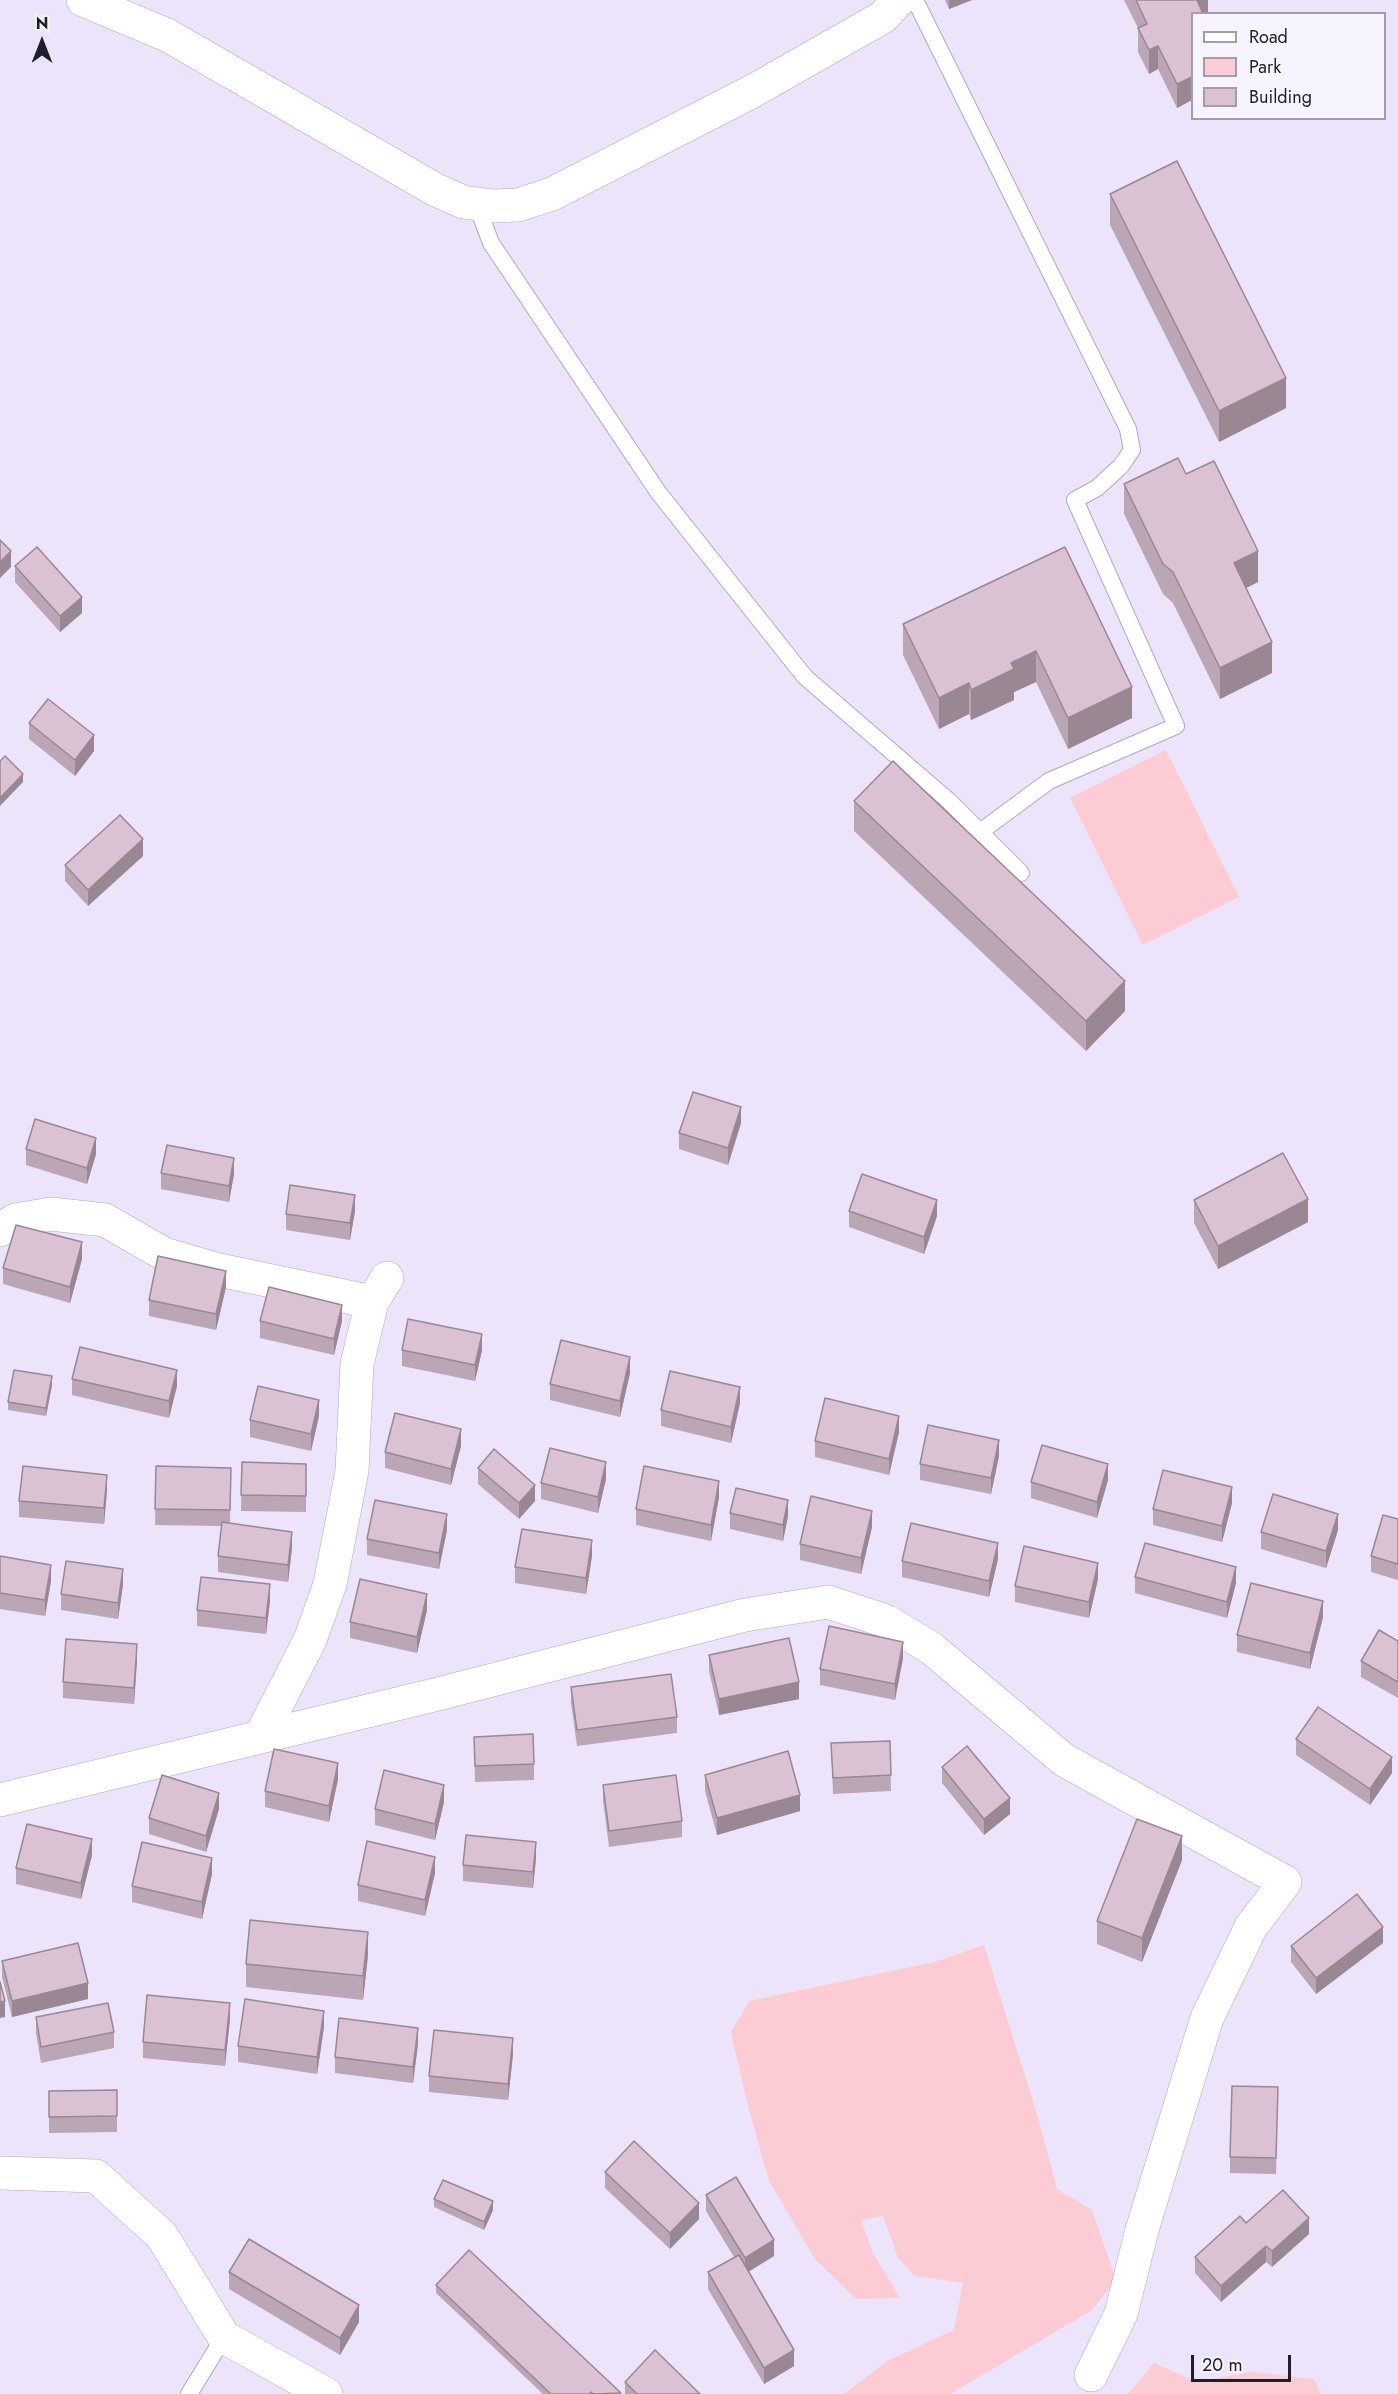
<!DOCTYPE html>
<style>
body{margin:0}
#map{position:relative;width:1398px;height:2394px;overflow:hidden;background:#ece4fb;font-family:Jost,sans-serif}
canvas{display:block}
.legend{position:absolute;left:1191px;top:12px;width:195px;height:108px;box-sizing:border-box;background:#f7f4ff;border:2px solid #a19ea9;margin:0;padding:8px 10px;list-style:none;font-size:18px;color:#201d27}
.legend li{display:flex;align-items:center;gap:12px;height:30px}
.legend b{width:30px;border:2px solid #a19ea9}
.north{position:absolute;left:12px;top:12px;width:60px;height:60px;-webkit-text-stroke:4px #f7f4ff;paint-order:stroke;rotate:0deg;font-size:16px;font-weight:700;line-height:24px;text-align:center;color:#201d27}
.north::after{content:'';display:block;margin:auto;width:21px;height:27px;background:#201d27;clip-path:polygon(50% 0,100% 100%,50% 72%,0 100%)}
.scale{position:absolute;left:1191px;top:2355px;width:100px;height:27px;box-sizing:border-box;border:3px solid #201d27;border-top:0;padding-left:8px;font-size:18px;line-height:21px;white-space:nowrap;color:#201d27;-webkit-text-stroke:4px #f7f4ff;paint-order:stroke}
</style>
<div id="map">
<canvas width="1398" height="2394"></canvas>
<ul class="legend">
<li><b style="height:8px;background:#fff"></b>Road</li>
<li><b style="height:16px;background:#fcccd4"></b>Park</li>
<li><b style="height:16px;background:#dac1d4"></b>Building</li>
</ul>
<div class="north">N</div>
<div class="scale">20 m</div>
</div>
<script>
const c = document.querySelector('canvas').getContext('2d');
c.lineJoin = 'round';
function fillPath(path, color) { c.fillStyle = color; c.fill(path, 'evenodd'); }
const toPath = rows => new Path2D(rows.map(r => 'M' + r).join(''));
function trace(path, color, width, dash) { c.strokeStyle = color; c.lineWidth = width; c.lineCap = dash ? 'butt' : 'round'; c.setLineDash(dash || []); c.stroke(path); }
fillPath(toPath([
 [1166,750,1239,897,1143,945,1070,798],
 [984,1945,1038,2117,1057,2189,1092,2210,1116,2280,1091,2311,950,2394,844,2394,887,2361,954,2330,963,2283,915,2276,898,2258,883,2216,861,2220,873,2253,900,2298,856,2299,815,2259,769,2181,747,2102,731,2032,749,2001,935,1962],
 [1154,2363,1197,2382,1251,2372,1314,2379,1321,2394,1128,2394]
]), '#fcccd4');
const lane = toPath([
 [915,0,1128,429,1132,450,1121,466,1097,488,1075,500,1176,726,1049,781,980,832],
 [476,203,491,243,658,492,805,677,949,801,1021,873],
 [189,2394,224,2337]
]);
const street = toPath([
 [83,0,167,35,436,190,463,202,493,206,518,205,552,194,753,91,883,17,899,0],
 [0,1230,15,1220,51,1214,105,1220,164,1254,219,1270,372,1302],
 [260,1737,310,1640,330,1584,352,1471,357,1364,372,1302,387,1278],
 [0,1800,434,1695,745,1615,828,1602,886,1621,931,1648,1064,1760,1285,1882,1251,1927,1207,2018,1142,2230,1121,2314,1091,2375],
 [0,2173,96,2176,162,2236,224,2337,326,2394]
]);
trace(lane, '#b1a8c3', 18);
trace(street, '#b1a8c3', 34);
trace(lane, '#fff', 16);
trace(street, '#fff', 33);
fillPath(toPath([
 [945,0,972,0,949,9],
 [1124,0,1208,0,1208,14,1192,14,1192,100,1177,108,1158,69,1149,74,1138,52,1138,28],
 [1110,194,1286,408,1219,442,1110,225],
 [1186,474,1258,582,1246,588,1272,673,1220,699,1173,603,1163,594,1124,514,1124,484],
 [1065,547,1132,718,1068,749,1036,682,1014,692,1014,700,971,720,969,714,939,729,903,655,903,624],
 [15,566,82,613,60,632,15,582],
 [29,723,94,751,75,776,29,739],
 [854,801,1125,1011,1086,1051,854,831],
 [143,856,88,906,65,881,65,865],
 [741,1123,728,1165,679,1149,679,1133],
 [26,1149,96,1154,87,1184,26,1165],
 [161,1173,234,1174,229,1202,161,1189],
 [1194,1200,1308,1222,1218,1269,1194,1223],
 [355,1211,350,1240,286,1230,286,1214],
 [849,1211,937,1216,924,1254,849,1227],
 [82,1259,70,1303,3,1284,3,1268],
 [226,1287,216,1330,149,1316,149,1300],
 [260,1321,342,1321,334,1355,260,1338],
 [402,1350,482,1350,475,1381,402,1366],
 [630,1373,620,1417,550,1400,550,1384],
 [72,1379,177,1386,169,1418,72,1395],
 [52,1385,46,1416,8,1410,8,1402],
 [740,1403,731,1443,661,1426,661,1410],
 [319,1416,311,1451,250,1437,250,1420],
 [899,1432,889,1475,815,1457,815,1441],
 [461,1446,451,1485,385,1468,385,1452],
 [999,1456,991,1494,920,1480,920,1464],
 [242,1462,306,1464,306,1512,241,1511],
 [156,1466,231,1468,230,1523,292,1548,288,1582,218,1572,218,1556,222,1526,155,1525],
 [478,1468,535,1501,519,1519,478,1484],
 [606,1479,598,1513,541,1499,541,1483],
 [1108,1480,1097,1518,1031,1498,1031,1482],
 [107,1491,104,1524,19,1517,19,1501],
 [719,1497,711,1541,636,1525,636,1509],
 [1232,1503,1222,1542,1153,1525,1153,1509],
 [730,1513,788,1516,783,1541,730,1529],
 [1398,1519,1398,1580,1371,1572,1371,1556],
 [872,1527,861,1574,800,1560,800,1544],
 [447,1530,439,1569,367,1555,367,1539],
 [1338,1530,1326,1568,1261,1549,1261,1532],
 [0,1556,51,1581,45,1616,0,1609],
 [592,1556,586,1594,515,1583,515,1567],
 [998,1559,989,1597,902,1577,902,1561],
 [1135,1577,1236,1583,1227,1618,1135,1593],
 [1098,1579,1089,1618,1015,1602,1015,1586],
 [123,1585,118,1619,61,1610,61,1594],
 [270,1601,266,1634,197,1626,197,1610],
 [427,1610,417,1653,350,1638,350,1622],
 [1323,1617,1310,1669,1237,1652,1237,1635],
 [1398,1641,1398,1698,1361,1677,1361,1661],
 [709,1655,799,1699,719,1715,709,1671],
 [903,1658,895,1700,820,1685,820,1669],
 [137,1660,134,1704,63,1698,63,1682],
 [571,1687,677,1717,677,1733,577,1746,571,1703],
 [474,1737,534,1764,534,1780,475,1782],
 [1296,1739,1392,1773,1370,1805,1296,1755],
 [890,1741,891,1791,833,1794,831,1743],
 [942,1767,1010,1814,984,1835,942,1783],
 [705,1775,800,1811,717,1835,705,1791],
 [338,1779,329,1822,265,1807,265,1791],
 [603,1785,682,1821,682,1837,609,1847,603,1801],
 [444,1802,435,1840,375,1825,375,1809],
 [219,1809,206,1852,149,1834,149,1818],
 [92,1855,81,1899,16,1884,16,1868],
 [536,1858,533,1888,463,1881,463,1865],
 [1182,1860,1142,1962,1097,1944,1097,1921],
 [435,1873,425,1916,358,1901,358,1885],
 [212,1874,202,1919,132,1902,132,1886],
 [1383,1943,1316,1994,1291,1962,1291,1946],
 [368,1955,363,2000,246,1987,246,1964],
 [2,1961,88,1999,12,2017,2,1977],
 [36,2017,114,2032,114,2048,41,2063,36,2033],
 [230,2019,225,2066,143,2058,143,2042],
 [324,2027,317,2074,238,2062,238,2046],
 [418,2044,413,2083,335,2073,335,2057],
 [513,2054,508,2100,429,2092,429,2076],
 [1278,2087,1276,2174,1230,2173,1230,2157],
 [117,2090,117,2132,49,2133,49,2091],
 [605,2172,699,2219,670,2249,605,2188],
 [706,2195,774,2256,749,2271,794,2366,764,2384,708,2289,708,2272,734,2257,706,2211],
 [434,2199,493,2210,484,2230,434,2207],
 [1246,2223,1309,2234,1272,2267,1266,2262,1221,2302,1195,2273,1195,2257],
 [229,2272,359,2322,340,2355,229,2289],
 [436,2285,621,2394,543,2394,436,2293],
 [625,2382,700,2394,625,2394]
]), '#bba6b6');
fillPath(toPath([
 [949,0,972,0,949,9],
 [1196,0,1208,0,1208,14,1196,14],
 [1158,46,1158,69,1149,74,1149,50],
 [1192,77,1192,100,1177,108,1177,84],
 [1286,378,1286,408,1219,442,1219,411],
 [11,551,11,567,0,578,0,562],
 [1258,551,1258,582,1234,594,1234,563],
 [82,597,82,613,60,632,60,616],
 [1272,642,1272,673,1220,699,1220,668],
 [1036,651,1036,682,1014,692,1014,700,971,720,971,690,1011,663],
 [969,683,969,714,939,729,939,698],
 [1132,687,1132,718,1068,749,1068,718],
 [94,735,94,751,75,776,75,760],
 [23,774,23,782,0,806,0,798],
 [143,839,143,856,88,906,88,890],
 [1125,981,1125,1011,1086,1051,1086,1021],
 [741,1107,741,1123,728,1165,728,1148],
 [96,1138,96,1154,87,1184,87,1168],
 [234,1158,234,1174,229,1202,229,1186],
 [355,1195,355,1211,350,1240,350,1223],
 [1308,1199,1308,1222,1218,1269,1218,1246],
 [937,1200,937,1216,924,1254,924,1237],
 [82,1242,82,1259,70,1303,70,1287],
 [226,1271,226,1287,216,1330,216,1314],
 [342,1305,342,1321,334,1355,334,1339],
 [482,1334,482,1350,475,1381,475,1365],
 [630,1357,630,1373,620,1417,620,1401],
 [177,1370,177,1386,169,1418,169,1401],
 [52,1376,52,1385,46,1416,46,1408],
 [740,1387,740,1403,731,1443,731,1427],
 [319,1400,319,1416,311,1451,311,1434],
 [899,1416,899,1432,889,1475,889,1459],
 [461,1429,461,1446,451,1485,451,1469],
 [999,1440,999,1456,991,1494,991,1478],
 [606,1462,606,1479,598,1513,598,1497],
 [1108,1464,1108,1480,1097,1518,1097,1502],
 [107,1475,107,1491,104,1524,104,1508],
 [719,1481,719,1497,711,1541,711,1525],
 [535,1485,535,1501,519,1519,519,1503],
 [1232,1487,1232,1503,1222,1542,1222,1526],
 [788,1500,788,1516,783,1541,783,1525],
 [872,1511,872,1527,861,1574,861,1558],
 [447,1514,447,1530,439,1569,439,1553],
 [1338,1514,1338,1530,1326,1568,1326,1551],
 [292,1532,292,1548,288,1582,288,1565],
 [592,1540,592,1556,586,1594,586,1578],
 [998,1543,998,1559,989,1597,989,1581],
 [1098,1563,1098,1579,1089,1618,1089,1602],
 [51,1565,51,1581,45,1616,45,1600],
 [1236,1567,1236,1583,1227,1618,1227,1602],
 [123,1569,123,1585,118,1619,118,1603],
 [270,1584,270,1601,266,1634,266,1618],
 [427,1594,427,1610,417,1653,417,1637],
 [1323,1601,1323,1617,1310,1669,1310,1653],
 [903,1642,903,1658,895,1700,895,1684],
 [137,1644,137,1660,134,1704,134,1688],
 [799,1682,799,1699,719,1715,719,1699],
 [1392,1757,1392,1773,1370,1805,1370,1789],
 [338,1763,338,1779,329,1822,329,1806],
 [444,1785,444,1802,435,1840,435,1824],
 [219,1793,219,1809,206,1852,206,1836],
 [800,1795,800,1811,717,1835,717,1818],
 [1010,1798,1010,1814,984,1835,984,1819],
 [1182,1836,1182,1860,1142,1962,1142,1938],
 [92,1839,92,1855,81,1899,81,1883],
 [536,1842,536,1858,533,1888,533,1872],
 [435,1857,435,1873,425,1916,425,1900],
 [212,1858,212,1874,202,1919,202,1902],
 [1383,1927,1383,1943,1316,1994,1316,1978],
 [368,1932,368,1955,363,2000,363,1976],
 [88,1983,88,1999,12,2017,12,2001],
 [5,2001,5,2017,0,2018,0,2002],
 [230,2003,230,2019,225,2066,225,2050],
 [324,2011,324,2027,317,2074,317,2057],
 [418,2028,418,2044,413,2083,413,2067],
 [513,2038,513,2054,508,2100,508,2084],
 [493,2201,493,2210,484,2230,484,2222],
 [699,2203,699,2219,670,2249,670,2233],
 [1309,2218,1309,2234,1272,2267,1272,2251],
 [774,2240,774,2256,745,2274,745,2258],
 [1266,2246,1266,2262,1221,2302,1221,2286],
 [359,2305,359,2322,340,2355,340,2338],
 [794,2350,794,2366,764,2384,764,2368]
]), '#998794');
const building = toPath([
 [1136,0,1197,0,1203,14,1192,14,1192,77,1177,84,1158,46,1149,50,1138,28,1147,24,1136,0],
 [1177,161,1286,378,1219,411,1110,194,1177,161],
 [1178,458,1186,474,1214,461,1258,551,1234,563,1272,642,1220,668,1173,572,1163,564,1124,484,1178,458],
 [0,540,11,551,0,562,0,540],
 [37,547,82,597,60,616,15,566,37,547],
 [1065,547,1132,687,1068,718,1036,651,1011,663,1014,669,971,690,969,683,939,698,903,624,1065,547],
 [48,699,94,735,75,760,29,723,48,699],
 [5,756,23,774,0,798,0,761,5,756],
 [893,761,1125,981,1086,1021,854,801,893,761],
 [120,815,143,839,88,890,65,865,120,815],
 [693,1092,741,1107,728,1148,679,1133,693,1092],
 [35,1119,96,1138,87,1168,26,1149,35,1119],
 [167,1145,234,1158,229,1186,161,1173,167,1145],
 [1283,1153,1308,1199,1218,1246,1194,1200,1283,1153],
 [862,1174,937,1200,924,1237,849,1211,862,1174],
 [290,1185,355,1195,350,1223,286,1214,290,1185],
 [16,1225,82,1242,70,1287,3,1268,16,1225],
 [158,1256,226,1271,216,1314,149,1300,158,1256],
 [269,1287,342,1305,334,1339,260,1321,269,1287],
 [408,1319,482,1334,475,1365,402,1350,408,1319],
 [561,1340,630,1357,620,1401,550,1384,561,1340],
 [80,1347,177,1370,169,1401,72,1379,80,1347],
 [14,1370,52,1376,46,1408,8,1402,14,1370],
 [670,1371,740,1387,731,1427,661,1410,670,1371],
 [258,1386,319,1400,311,1434,250,1420,258,1386],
 [825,1398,899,1416,889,1459,815,1441,825,1398],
 [395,1413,461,1429,451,1469,385,1452,395,1413],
 [928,1425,999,1440,991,1478,920,1464,928,1425],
 [1042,1445,1108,1464,1097,1502,1031,1482,1042,1445],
 [550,1448,606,1462,598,1497,541,1483,550,1448],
 [494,1449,535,1485,519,1503,478,1468,494,1449],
 [242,1462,306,1464,306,1496,241,1495,242,1462],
 [23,1466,107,1475,104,1508,19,1501,23,1466],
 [156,1466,231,1468,230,1510,155,1509,156,1466],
 [644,1466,719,1481,711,1525,636,1509,644,1466],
 [1163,1470,1232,1487,1222,1526,1153,1509,1163,1470],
 [736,1488,788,1500,783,1525,730,1513,736,1488],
 [1273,1494,1338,1514,1326,1551,1261,1532,1273,1494],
 [811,1496,872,1511,861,1558,800,1544,811,1496],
 [375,1500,447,1514,439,1553,367,1539,375,1500],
 [1383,1515,1398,1519,1398,1564,1371,1556,1383,1515],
 [222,1522,292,1532,288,1565,218,1556,222,1522],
 [911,1523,998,1543,989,1581,902,1561,911,1523],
 [522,1529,592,1540,586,1578,515,1567,522,1529],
 [1145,1543,1236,1567,1227,1602,1135,1577,1145,1543],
 [1024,1546,1098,1563,1089,1602,1015,1586,1024,1546],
 [0,1556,51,1565,45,1600,0,1593,0,1556],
 [66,1561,123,1569,118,1603,61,1594,66,1561],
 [201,1577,270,1584,266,1618,197,1610,201,1577],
 [360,1579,427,1594,417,1637,350,1622,360,1579],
 [1251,1583,1323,1601,1310,1653,1237,1635,1251,1583],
 [829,1626,903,1642,895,1684,820,1669,829,1626],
 [1379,1630,1398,1641,1398,1682,1361,1661,1379,1630],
 [789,1638,799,1682,719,1699,709,1655,789,1638],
 [66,1639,137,1644,134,1688,63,1682,66,1639],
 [671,1674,677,1717,577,1730,571,1687,671,1674],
 [1318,1707,1392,1757,1370,1789,1296,1739,1318,1707],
 [533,1734,534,1764,475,1766,474,1737,533,1734],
 [890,1741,891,1775,833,1778,831,1743,890,1741],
 [967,1746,1010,1798,984,1819,942,1767,967,1746],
 [274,1749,338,1763,329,1806,265,1791,274,1749],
 [788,1751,800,1795,717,1818,705,1775,788,1751],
 [384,1770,444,1785,435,1824,375,1809,384,1770],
 [162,1775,219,1793,206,1836,149,1818,162,1775],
 [676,1775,682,1821,609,1831,603,1785,676,1775],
 [1137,1819,1182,1836,1142,1938,1097,1921,1137,1819],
 [27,1824,92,1839,81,1883,16,1868,27,1824],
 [466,1835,536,1842,533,1872,463,1865,466,1835],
 [367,1841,435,1857,425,1900,358,1885,367,1841],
 [142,1842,212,1858,202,1902,132,1886,142,1842],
 [1357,1894,1383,1927,1316,1978,1291,1946,1357,1894],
 [250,1920,368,1932,363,1976,246,1964,250,1920],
 [78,1943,88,1983,12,2001,2,1961,78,1943],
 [0,1982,5,2001,0,2002,0,1982],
 [147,1995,230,2003,225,2050,143,2042,147,1995],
 [245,1999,324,2011,317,2057,238,2046,245,1999],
 [108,2003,114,2032,41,2047,36,2017,108,2003],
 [339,2018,418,2028,413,2067,335,2057,339,2018],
 [434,2030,513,2038,508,2084,429,2076,434,2030],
 [1232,2086,1278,2087,1276,2158,1230,2157,1232,2086],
 [117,2090,117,2116,49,2117,49,2091,117,2090],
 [634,2141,699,2203,670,2233,605,2172,634,2141],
 [736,2177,774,2240,745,2258,706,2195,736,2177],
 [443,2180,493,2201,484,2222,434,2199,443,2180],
 [1283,2190,1309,2218,1272,2251,1266,2246,1221,2286,1195,2257,1240,2216,1246,2223,1283,2190],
 [249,2239,359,2305,340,2338,229,2272,249,2239],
 [469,2250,621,2393,593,2394,591,2392,589,2394,551,2394,436,2285,469,2250],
 [739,2255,794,2350,764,2368,708,2272,739,2255],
 [655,2350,700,2394,637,2394,625,2382,655,2350]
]);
fillPath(building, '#dac1d4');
trace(building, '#998794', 1.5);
</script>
